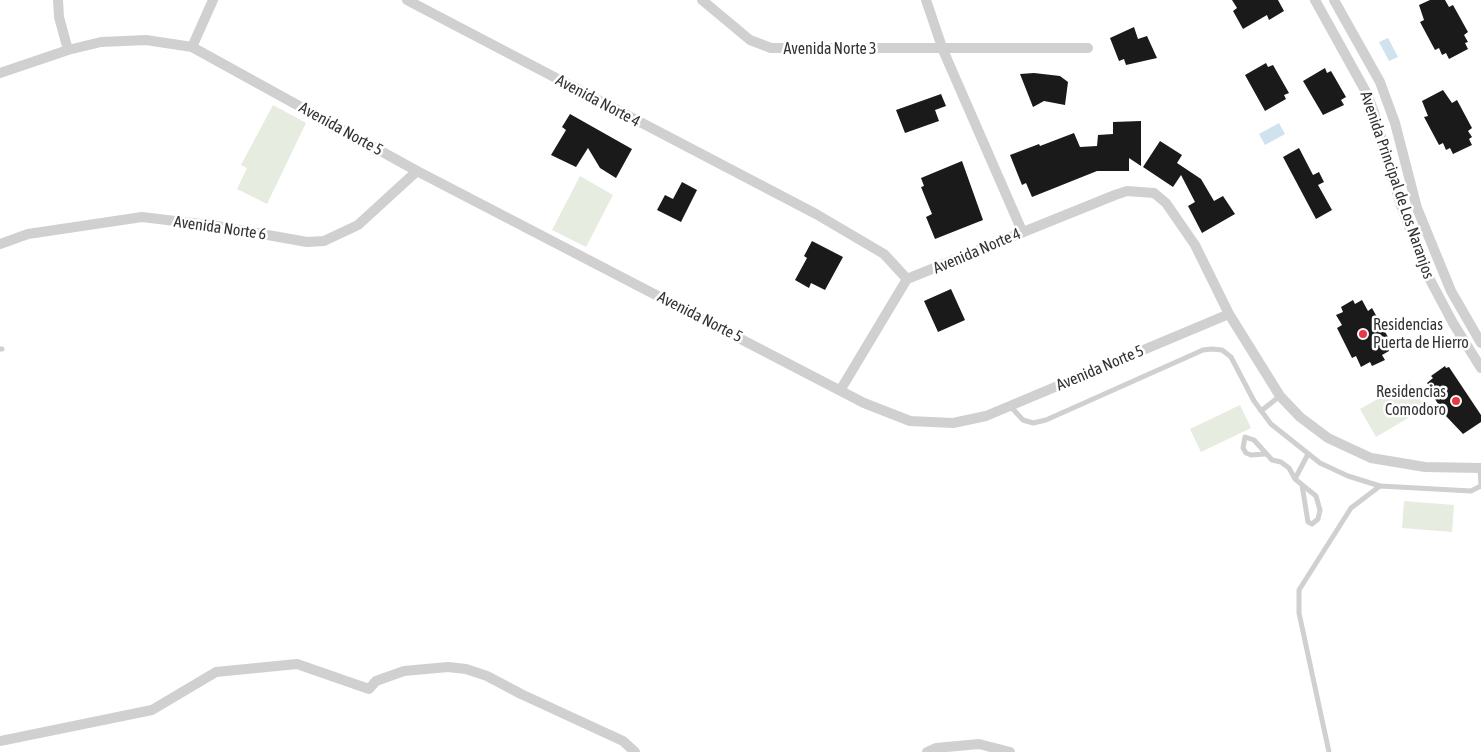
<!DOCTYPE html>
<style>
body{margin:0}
canvas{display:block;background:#fff}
</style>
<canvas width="1481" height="752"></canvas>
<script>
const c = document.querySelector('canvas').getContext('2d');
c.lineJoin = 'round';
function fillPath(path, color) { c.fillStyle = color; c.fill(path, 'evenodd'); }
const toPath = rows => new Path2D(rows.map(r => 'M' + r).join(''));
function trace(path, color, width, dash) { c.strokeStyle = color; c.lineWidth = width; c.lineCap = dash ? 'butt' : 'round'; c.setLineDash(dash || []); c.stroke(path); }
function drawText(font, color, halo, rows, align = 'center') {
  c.font = font + ' "Asap Condensed",sans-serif'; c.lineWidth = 5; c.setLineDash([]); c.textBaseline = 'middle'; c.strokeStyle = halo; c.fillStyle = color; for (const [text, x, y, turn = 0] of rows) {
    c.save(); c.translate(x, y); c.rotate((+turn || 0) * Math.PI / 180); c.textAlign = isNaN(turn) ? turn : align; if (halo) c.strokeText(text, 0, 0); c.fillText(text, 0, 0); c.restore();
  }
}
fillPath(toPath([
 [273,105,306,123,267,204,237,189,247,168,241,165],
 [580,176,613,195,586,247,552,230],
 [1409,381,1425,408,1376,437,1360,409],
 [1240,405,1251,428,1201,452,1190,429],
 [1404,501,1454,505,1452,532,1402,528]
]), '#e6ecdf');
fillPath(toPath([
 [1388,38,1398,57,1389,61,1379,42],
 [1279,123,1285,134,1265,145,1259,134]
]), '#cfe2ee');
fillPath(toPath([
 [1232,0,1278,0,1284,11,1269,20,1267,15,1243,29,1233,11,1237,8],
 [1430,0,1445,0,1449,7,1453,5,1468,32,1464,35,1468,42,1465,43,1468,49,1449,59,1446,53,1442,55,1439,48,1435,50,1420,22,1424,20,1419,5],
 [1134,27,1138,39,1147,36,1157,58,1126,65,1124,59,1119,61,1110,38],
 [1266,63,1268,67,1273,65,1289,93,1284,95,1286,99,1265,111,1245,75],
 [1325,68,1327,73,1331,71,1346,97,1341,100,1344,105,1323,115,1303,81],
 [1034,73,1060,76,1068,82,1065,105,1044,101,1033,107,1020,74],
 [1443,90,1452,103,1457,100,1472,128,1468,131,1472,137,1469,139,1472,145,1453,154,1450,148,1446,150,1443,143,1439,145,1424,117,1428,116,1422,101],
 [941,94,946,106,935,110,939,121,905,133,896,110],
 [570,114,632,149,616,178,600,168,588,148,576,167,551,155,566,130,562,127],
 [1141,121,1141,166,1129,158,1129,171,1097,171,1032,197,1026,183,1022,185,1010,155,1039,144,1040,146,1074,133,1080,147,1097,146,1098,135,1113,134,1113,122],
 [1160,141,1182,155,1177,163,1201,179,1214,201,1223,196,1235,214,1202,233,1188,206,1195,202,1181,175,1173,187,1143,167],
 [1299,148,1313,175,1319,172,1324,182,1318,185,1332,210,1316,219,1283,157],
 [962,161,983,220,935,239,926,217,932,214,921,187,924,186,921,178],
 [682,182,697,190,681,222,657,210,665,195,673,199],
 [812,241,843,257,825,290,811,283,809,288,795,280,807,258,804,256],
 [951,289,965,320,938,332,924,301],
 [1353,300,1355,304,1362,300,1368,311,1372,308,1389,339,1384,341,1389,351,1382,355,1385,360,1372,366,1370,362,1361,367,1356,356,1352,358,1337,328,1342,325,1336,315,1343,312,1341,307],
 [1445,366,1446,368,1449,367,1481,415,1481,422,1463,434,1445,415,1430,391,1432,389,1427,383,1433,378,1431,376]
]), '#1a1a1a');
trace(toPath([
 [0,349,2,349],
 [1011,407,1023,420,1033,423,1046,420,1203,350,1212,349,1222,350,1231,357,1254,401,1271,424,1320,463,1348,476,1380,486,1471,491,1481,486,1480,468],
 [1261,411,1280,396],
 [1265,454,1251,455,1246,453,1243,448,1245,437,1254,440,1272,460,1281,462,1289,468,1295,479,1308,454],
 [1295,479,1316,496,1320,510,1318,519,1312,524,1308,522,1302,485],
 [1329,752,1299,613,1299,590,1351,508,1380,486]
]), '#d0d0d0', 5);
trace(toPath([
 [58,0,59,17,68,50,101,42,146,40,192,47,417,171,864,403,910,421,953,423,986,416,1229,314],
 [407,0,816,214,884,254,907,279,1115,195,1127,191,1154,193,1166,203,1195,245,1229,314,1280,396,1300,417,1328,438,1371,458,1425,467,1481,468],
 [702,0,750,40,771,48,1088,48],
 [926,0,943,50,1022,231],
 [1315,0,1366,92,1374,112,1400,203,1428,276,1453,323,1481,368],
 [1334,0,1380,82,1395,123,1417,208,1451,291,1481,343],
 [192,47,213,0],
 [0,73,68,50],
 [0,244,28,234,142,217,217,226,307,242,324,241,358,225,417,171],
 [841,389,907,279],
 [0,741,152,710,216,672,297,664,369,689,376,681,404,671,448,667,466,669,487,676,521,694,623,741,635,752],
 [927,752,936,748,979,744,1010,752]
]), '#d0d0d0', 10);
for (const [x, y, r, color] of [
 [1363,334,5,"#e63946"],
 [1456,401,5,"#e63946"]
]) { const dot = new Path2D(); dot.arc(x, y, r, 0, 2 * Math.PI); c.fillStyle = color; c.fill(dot); trace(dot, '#fff', 2); }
drawText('16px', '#333', '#fff', [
 ["Avenida Norte 3",830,49],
 ["Avenida Norte 4",598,101,28],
 ["Avenida Norte 5",341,129,29],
 ["Avenida Principal de Los Naranjos",1397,185,71],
 ["Avenida Norte 6",220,228,8],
 ["Avenida Norte 4",977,251,-23],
 ["Avenida Norte 5",700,317,27],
 ["Avenida Norte 5",1100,368,-23]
]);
drawText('16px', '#333', '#fff', [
 ["Residencias",1373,325],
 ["Puerta de Hierro",1373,343],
 ["Residencias",1446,392,"right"],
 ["Comodoro",1446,410,"right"]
], 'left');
</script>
